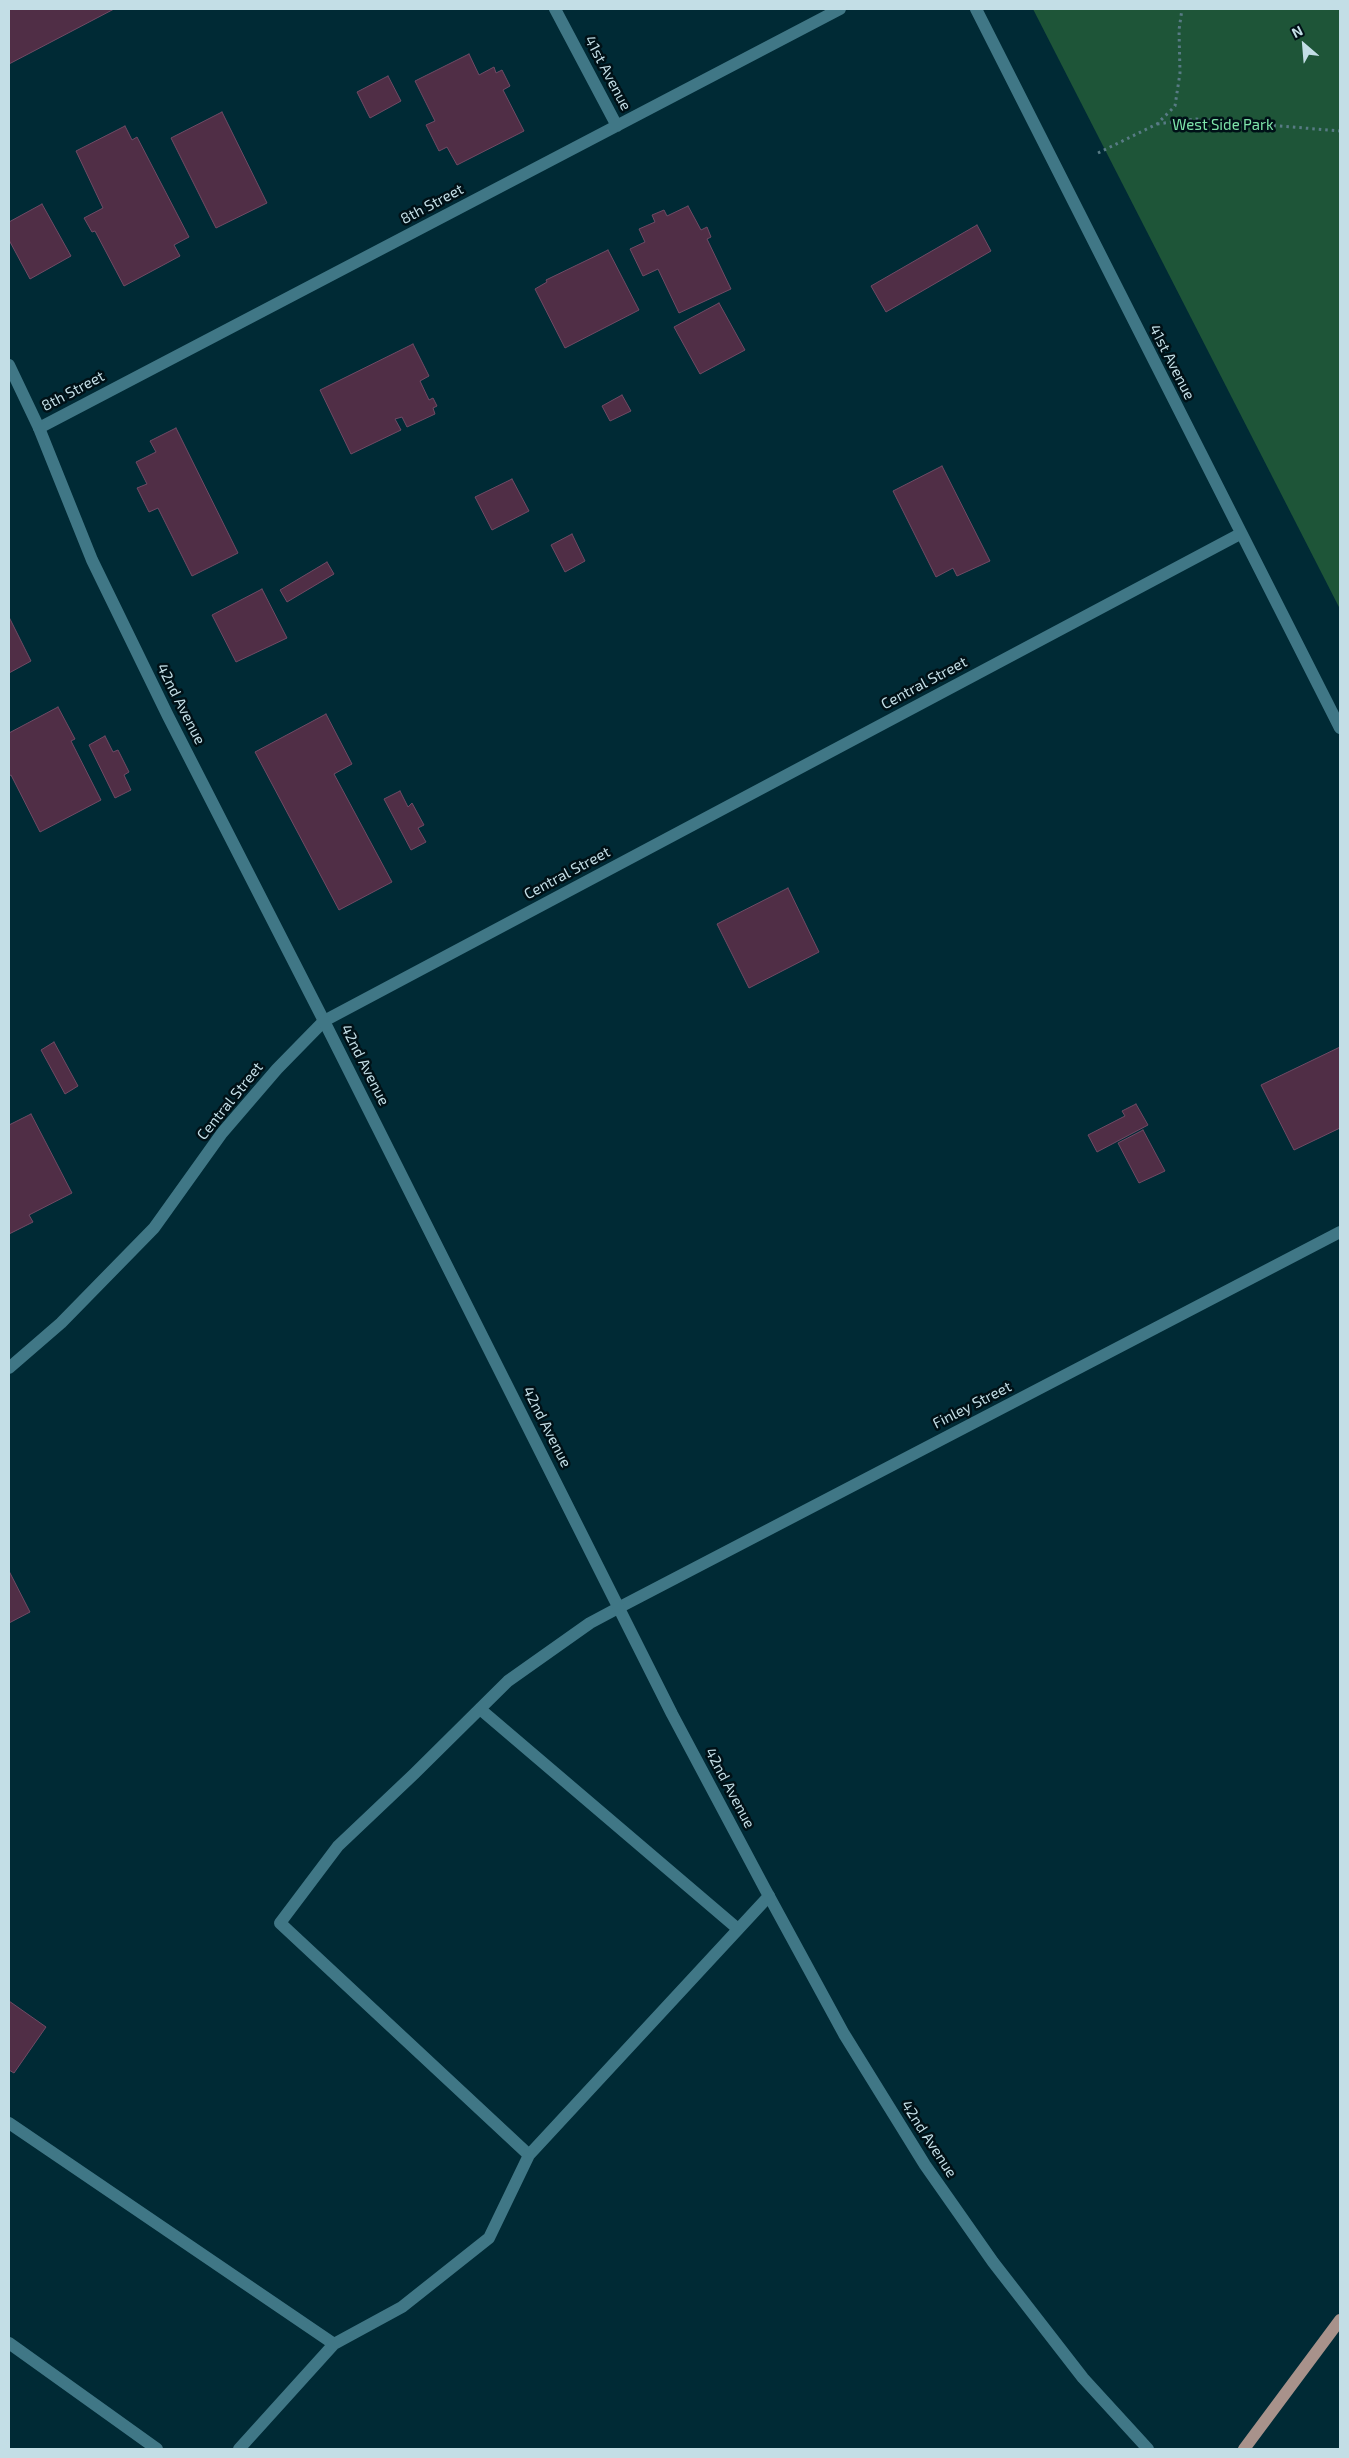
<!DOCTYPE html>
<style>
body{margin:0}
#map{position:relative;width:1349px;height:2458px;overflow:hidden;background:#002a35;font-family:"Exo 2",sans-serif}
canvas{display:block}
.frame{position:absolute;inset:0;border:10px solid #c3dee6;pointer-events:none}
.north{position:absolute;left:1279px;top:20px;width:50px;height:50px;-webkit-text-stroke:4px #001117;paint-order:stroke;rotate:333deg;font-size:14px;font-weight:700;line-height:20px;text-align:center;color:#c3dee6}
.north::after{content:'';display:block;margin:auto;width:18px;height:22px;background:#c3dee6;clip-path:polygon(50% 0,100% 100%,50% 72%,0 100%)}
</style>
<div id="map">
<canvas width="1349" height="2458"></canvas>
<div class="frame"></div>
<div class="north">N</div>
</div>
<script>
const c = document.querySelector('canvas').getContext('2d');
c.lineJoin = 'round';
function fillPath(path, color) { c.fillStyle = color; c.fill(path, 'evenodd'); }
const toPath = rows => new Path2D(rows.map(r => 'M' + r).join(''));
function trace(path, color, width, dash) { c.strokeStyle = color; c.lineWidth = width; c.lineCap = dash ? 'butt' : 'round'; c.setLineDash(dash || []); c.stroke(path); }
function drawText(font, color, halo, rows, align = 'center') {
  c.font = font + ' "Exo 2",sans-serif'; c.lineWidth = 5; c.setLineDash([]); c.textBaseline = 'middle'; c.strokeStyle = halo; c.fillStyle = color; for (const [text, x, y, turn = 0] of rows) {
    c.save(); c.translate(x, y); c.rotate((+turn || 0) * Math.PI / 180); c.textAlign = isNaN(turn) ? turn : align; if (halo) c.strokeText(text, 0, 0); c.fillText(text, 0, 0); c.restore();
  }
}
fillPath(toPath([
 [1033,9,1340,9,1340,609]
]), '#1e5538');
const building = toPath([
 [9,9,114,9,9,64,9,9],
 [469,54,479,75,494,67,496,73,502,70,510,86,503,90,524,131,457,165,447,147,439,151,426,125,435,121,415,81,469,54],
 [388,76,401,101,370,118,357,92,388,76],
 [222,112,267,203,216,228,171,138,222,112],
 [125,126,132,140,137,137,189,237,174,245,180,256,124,286,95,231,92,232,84,218,103,208,76,151,125,126],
 [42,204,71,256,30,279,9,240,9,222,42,204],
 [688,206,701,230,707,227,711,237,707,239,731,289,679,313,658,269,643,276,630,249,645,242,639,229,655,222,652,215,664,210,667,216,688,206],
 [977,225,991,251,886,312,871,286,977,225],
 [608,250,639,310,565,348,535,289,547,282,546,280,608,250],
 [719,303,745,350,700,374,674,327,719,303],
 [413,344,429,376,420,381,429,400,433,398,437,406,433,408,435,414,407,427,402,417,395,419,401,430,351,454,320,390,413,344],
 [622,395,631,411,610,421,602,406,622,395],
 [176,428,238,553,192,576,158,508,149,512,137,488,147,484,136,462,156,452,150,441,176,428],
 [942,466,990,561,957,576,953,568,936,577,893,491,942,466],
 [512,479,529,511,492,530,475,497,512,479],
 [572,534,585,561,565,572,551,545,572,534],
 [327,562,334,574,287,602,280,590,327,562],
 [262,589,287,638,236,662,212,615,262,589],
 [9,617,31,661,9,673,9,617],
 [58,707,75,739,71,741,101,800,40,832,11,775,9,776,9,733,58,707],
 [326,714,352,764,334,774,392,882,339,910,255,752,326,714],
 [105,736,113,752,118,750,129,772,124,775,131,790,115,798,89,745,105,736],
 [400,791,408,807,412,803,424,825,418,828,426,842,411,850,384,799,400,791],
 [788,888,819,952,749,988,717,924,788,888],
 [54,1042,78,1086,65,1094,41,1050,54,1042],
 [1340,1047,1340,1128,1294,1150,1261,1085,1340,1047],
 [1136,1104,1148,1125,1097,1152,1088,1135,1125,1116,1122,1111,1136,1104],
 [31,1114,72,1193,29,1215,33,1222,9,1234,9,1125,31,1114],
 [1143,1130,1165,1171,1139,1183,1118,1143,1143,1130],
 [9,1571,30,1612,9,1623,9,1571],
 [9,2001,46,2027,14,2073,9,2070,9,2001]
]);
fillPath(building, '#502e46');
trace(building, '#6f4b65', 1);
trace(toPath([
 [1157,124,1196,119,1340,131],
 [1098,153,1157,124,1175,106,1180,73,1179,30,1182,9]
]), '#587b85', 3, [2.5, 4]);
trace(toPath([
 [480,1709,738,1929],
 [9,2123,334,2344,239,2449],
 [529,2155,280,1923,338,1846,414,1774,508,1681,590,1623,620,1607],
 [9,2343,157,2449],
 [334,2344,402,2307,489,2238,529,2155,769,1896]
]), '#407786', 12);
trace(toPath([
 [555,9,617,126],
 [976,9,1340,728],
 [39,428,840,9],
 [9,1368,61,1323,154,1228,222,1133,277,1069,324,1021,1240,534],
 [620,1607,1340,1232]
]), '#407786', 12);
trace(toPath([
 [9,365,39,428,92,560,168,716,324,1021,672,1714,764,1887,844,2034,925,2165,993,2262,1083,2378,1148,2449]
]), '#407786', 12);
trace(toPath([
 [1244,2449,1340,2320]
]), '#a8928b', 12);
drawText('15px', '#c3dee6', '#001117', [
 ["41st Avenue",608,73,62],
 ["8th Street",432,204,-28],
 ["41st Avenue",1172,362,63],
 ["8th Street",73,391,-28],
 ["Central Street",924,683,-28],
 ["42nd Avenue",181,704,63],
 ["Central Street",567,873,-28],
 ["42nd Avenue",365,1065,63],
 ["Central Street",230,1101,-51],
 ["Finley Street",972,1405,-27],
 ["42nd Avenue",547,1427,63],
 ["42nd Avenue",730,1788,62],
 ["42nd Avenue",929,2139,57]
]);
drawText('15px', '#7de4aa', '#001117', [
 ["West Side Park",1223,125]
]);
</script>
